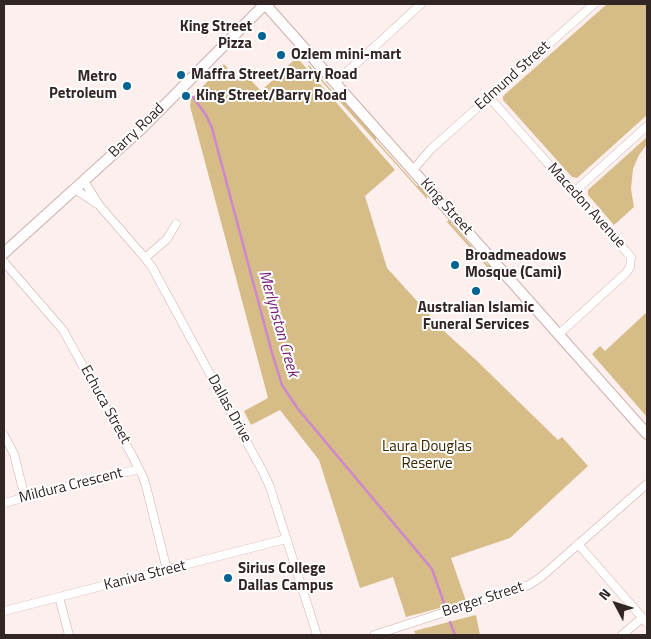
<!DOCTYPE html>
<style>
body{margin:0}
#map{position:relative;width:651px;height:639px;overflow:hidden;background:#fdefed;font-family:"Titillium Web",sans-serif}
canvas{display:block}
.frame{position:absolute;inset:0;border:5px solid #322624;pointer-events:none}
.north{position:absolute;left:591px;top:579px;width:50px;height:50px;-webkit-text-stroke:4px #fff;paint-order:stroke;rotate:310deg;font-size:14px;font-weight:700;line-height:20px;text-align:center;color:#322624}
.north::after{content:'';display:block;margin:auto;width:18px;height:22px;background:#322624;clip-path:polygon(50% 0,100% 100%,50% 72%,0 100%)}
</style>
<div id="map">
<canvas width="651" height="639"></canvas>
<div class="frame"></div>
<div class="north">N</div>
</div>
<script>
const c = document.querySelector('canvas').getContext('2d');
c.lineJoin = 'round';
function fillPath(path, color) { c.fillStyle = color; c.fill(path, 'evenodd'); }
const toPath = rows => new Path2D(rows.map(r => 'M' + r).join(''));
function trace(path, color, width, dash) { c.strokeStyle = color; c.lineWidth = width; c.lineCap = dash ? 'butt' : 'round'; c.setLineDash(dash || []); c.stroke(path); }
function drawText(font, color, halo, rows, align = 'center') {
  c.font = font + ' "Titillium Web",sans-serif'; c.lineWidth = 4; c.setLineDash([]); c.textBaseline = 'middle'; c.strokeStyle = halo; c.fillStyle = color; for (const [text, x, y, turn = 0] of rows) {
    c.save(); c.translate(x, y); c.rotate((+turn || 0) * Math.PI / 180); c.textAlign = isNaN(turn) ? turn : align; if (halo) c.strokeText(text, 0, 0); c.fillText(text, 0, 0); c.restore();
  }
}
fillPath(toPath([
 [607,4,647,4,647,115,577,178,572,177,503,100,503,96],
 [293,61,300,61,395,170,365,196,387,268,446,333,476,360,558,440,562,437,588,466,510,538,451,558,466,601,406,617,393,577,360,588,319,460,280,410,251,425,244,411,268,398,190,106,191,99,224,64,239,81,246,75,261,91],
 [309,65,334,93,338,93,376,135,376,140,417,186,421,186,428,194,427,199,308,66],
 [647,137,647,144,639,155,633,169,631,189,634,207,614,225,588,195,588,190],
 [449,219,451,220,451,223,488,265,491,266,488,268,447,222],
 [647,312,647,417,592,354,600,346,605,351],
 [476,615,480,635,416,635,414,631]
]), '#d6bc87');
trace(toPath([
 [193,97,206,115,212,128,272,353,282,385,298,409,432,569,444,603],
 [450,622,455,635]
]), '#ce87cc', 2.5);
const street = toPath([
 [335,83,421,4],
 [489,97,631,257,630,267,626,273,559,334],
 [413,170,431,149,594,4],
 [84,181,99,205,145,258,152,267,262,470,270,487,317,635],
 [75,189,97,204],
 [574,192,647,126],
 [145,258,167,239,176,224],
 [4,262,63,330,133,457,143,477,146,486,167,570],
 [4,435,14,454,25,498],
 [4,503,139,469],
 [578,544,647,623],
 [59,597,69,635],
 [4,611,286,539],
 [374,635,529,585,541,577,647,484],
 [622,635,642,618]
]);
const secondary = toPath([
 [265,4,647,434],
 [4,253,142,128,265,4]
]);
trace(street, '#ceaeab', 9);
trace(secondary, '#ceaeab', 12);
trace(street, '#fff', 8);
trace(secondary, '#fff', 10);
for (const [x, y, r, color] of [
 [262,36,5,"#006392"],
 [281,55,5,"#006392"],
 [181,75,5,"#006392"],
 [127,86,5,"#006392"],
 [186,96,5,"#006392"],
 [455,265,5,"#006392"],
 [476,291,5,"#006392"],
 [228,578,5,"#006392"]
]) { const dot = new Path2D(); dot.arc(x, y, r, 0, 2 * Math.PI); c.fillStyle = color; c.fill(dot); trace(dot, '#fff', 2); }
drawText('bold 15px', '#322624', '#fff', [
 ["King Street",252,27,"right"],
 ["Pizza",252,44,"right"],
 ["Ozlem mini-mart",291,55],
 ["Maffra Street/Barry Road",191,75],
 ["Metro",117,77,"right"],
 ["Petroleum",117,94,"right"],
 ["King Street/Barry Road",196,96],
 ["Broadmeadows",465,256],
 ["Mosque (Cami)",465,273],
 ["Australian Islamic",476,308,"center"],
 ["Funeral Services",476,325,"center"],
 ["Sirius College",238,569],
 ["Dallas Campus",238,586]
], 'left');
drawText('15px', '#322624', '#fff', [
 ["Edmund Street",513,76,-42],
 ["Barry Road",137,131,-44],
 ["Macedon Avenue",586,206,48],
 ["King Street",446,207,48],
 ["Echuca Street",105,405,61],
 ["Dallas Drive",229,409,61],
 ["Mildura Crescent",71,486,-14],
 ["Kaniva Street",145,576,-14],
 ["Berger Street",483,600,-18]
]);
drawText('15px', '#382700', '#fff', [
 ["Laura Douglas",427,447],
 ["Reserve",427,464]
]);
drawText('italic 16px', '#752175', '#fff', [
 ["Merlynston Creek",278,324,74]
]);
</script>
